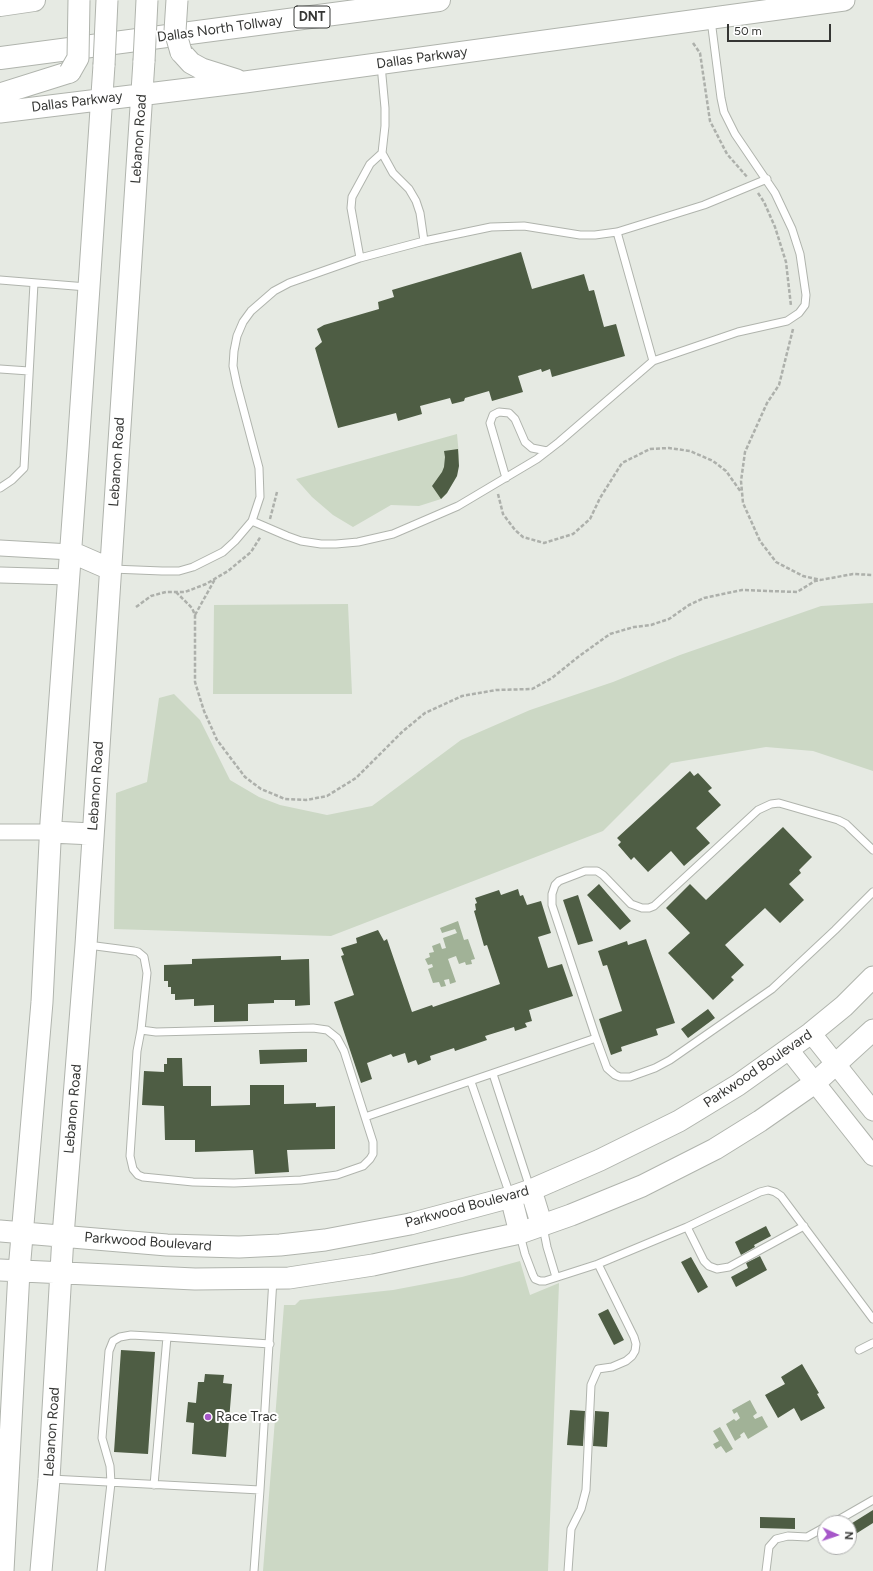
<!DOCTYPE html>
<style>
body{margin:0}
#map{position:relative;width:873px;height:1571px;overflow:hidden;background:#e6eae3;font-family:Figtree,sans-serif}
canvas{display:block}
.north{position:absolute;left:817px;top:1515px;width:40px;height:40px;box-sizing:border-box;background:#fff;border:1px solid #aeafae;border-radius:50%;rotate:93deg;font-size:11px;font-weight:700;line-height:16px;text-align:center;color:#353634}
.north::after{content:'';display:block;margin:auto;width:14px;height:18px;background:#a657c9;clip-path:polygon(50% 0,100% 100%,50% 72%,0 100%)}
.scale{position:absolute;left:727px;top:24px;width:104px;height:18px;box-sizing:border-box;border:2px solid #353634;border-top:0;padding-left:5px;font-size:12px;line-height:14px;white-space:nowrap;color:#353634;-webkit-text-stroke:3px #fff;paint-order:stroke}
</style>
<div id="map">
<canvas width="873" height="1571"></canvas>
<div class="north">N</div>
<div class="scale">50 m</div>
</div>
<script>
const c = document.querySelector('canvas').getContext('2d');
c.lineJoin = 'round';
function fillPath(path, color) { c.fillStyle = color; c.fill(path, 'evenodd'); }
const toPath = rows => new Path2D(rows.map(r => 'M' + r).join(''));
function trace(path, color, width, dash) { c.strokeStyle = color; c.lineWidth = width; c.lineCap = dash ? 'butt' : 'round'; c.setLineDash(dash || []); c.stroke(path); }
function drawText(font, color, halo, rows, align = 'center') {
  c.font = font + ' Figtree,sans-serif'; c.lineWidth = 4; c.setLineDash([]); c.textBaseline = 'middle'; c.strokeStyle = halo; c.fillStyle = color; for (const [text, x, y, turn = 0] of rows) {
    c.save(); c.translate(x, y); c.rotate((+turn || 0) * Math.PI / 180); c.textAlign = isNaN(turn) ? turn : align; if (halo) c.strokeText(text, 0, 0); c.fillText(text, 0, 0); c.restore();
  }
}
fillPath(toPath([
 [457,434,459,456,457,476,447,493,441,499,419,506,391,505,353,527,333,515,312,497,296,479],
 [873,603,873,771,813,751,766,747,671,763,603,831,331,936,114,929,116,793,147,782,159,698,174,694,200,720,230,780,259,797,280,805,327,815,372,806,461,740,530,710,613,682,680,655,821,606],
 [348,604,352,694,213,694,214,605],
 [520,1261,530,1295,559,1283,548,1571,263,1571,284,1305,295,1305,300,1300,393,1290,462,1277]
]), '#ccd8c5');
fillPath(toPath([
 [458,921,464,940,468,939,475,959,471,960,472,964,466,965,465,962,459,964,456,956,448,959,456,982,450,984,449,979,444,980,446,986,441,987,439,982,433,983,428,969,433,967,432,964,428,965,425,959,430,957,429,953,434,952,432,946,440,943,442,949,446,948,443,938,457,933,455,929,442,933,440,928],
 [750,1400,757,1413,753,1416,755,1419,762,1416,768,1427,748,1439,744,1432,740,1435,741,1437,735,1441,726,1424,734,1419,736,1421,740,1418,737,1412,734,1414,732,1410],
 [720,1427,733,1449,726,1453,721,1446,716,1449,713,1444,719,1441,713,1431]
]), '#a1b297');
fillPath(toPath([
 [521,252,532,289,584,274,589,291,594,290,604,327,616,324,625,356,552,377,550,369,542,372,541,369,518,376,523,392,492,401,489,391,465,398,464,401,452,404,450,398,420,406,422,414,398,421,396,413,338,428,315,348,322,342,317,329,324,325,379,309,378,302,394,297,392,290],
 [458,449,459,466,457,476,447,493,441,499,432,486,442,472,444,467,445,457,444,451],
 [690,771,694,776,698,773,712,788,708,791,721,805,696,828,710,843,684,866,671,851,648,872,634,857,631,860,618,845,621,842,617,838],
 [783,827,812,857,799,870,801,873,789,884,804,900,780,923,765,908,725,945,744,965,731,977,734,980,713,1000,668,953,690,933,666,908,690,884,706,900],
 [599,884,631,921,620,930,587,895],
 [518,889,520,896,523,895,527,905,541,901,551,933,538,937,548,968,562,964,573,996,529,1010,532,1021,525,1023,527,1027,515,1031,514,1027,485,1036,487,1040,455,1051,454,1048,430,1056,431,1060,418,1065,416,1060,408,1063,405,1053,393,1057,391,1054,367,1063,372,1079,361,1083,334,1002,354,995,341,956,344,955,341,948,357,943,356,938,378,930,384,941,387,939,412,1012,432,1005,433,1007,500,984,487,945,484,946,474,911,476,910,475,904,477,903,475,898,499,890,501,895],
 [578,895,593,941,578,945,563,900],
 [646,939,675,1023,656,1029,658,1035,621,1047,622,1051,611,1055,599,1019,622,1011,607,965,603,966,598,951,627,941,628,945],
 [281,956,281,960,309,959,310,1005,295,1006,295,1000,274,1000,274,1003,248,1004,248,1021,214,1022,214,1005,194,1006,194,999,175,1000,175,994,171,994,171,987,168,987,168,981,164,981,164,965,192,964,192,959],
 [708,1009,715,1018,688,1038,681,1029],
 [307,1049,307,1062,260,1064,259,1050],
 [167,1058,182,1058,183,1086,211,1086,211,1106,250,1105,250,1085,284,1085,284,1104,316,1103,316,1107,335,1106,335,1149,287,1150,289,1172,255,1174,253,1150,195,1152,195,1140,165,1140,164,1106,142,1105,144,1071,164,1072,164,1064,167,1064],
 [766,1226,771,1236,754,1245,755,1247,741,1255,735,1242],
 [760,1256,767,1270,736,1287,731,1277,748,1268,746,1263],
 [691,1257,708,1287,698,1293,681,1262],
 [608,1309,624,1340,614,1345,598,1314],
 [121,1350,155,1352,148,1454,114,1452],
 [802,1364,819,1393,817,1394,825,1408,801,1421,794,1408,778,1418,765,1395,785,1384,781,1377],
 [205,1374,224,1375,223,1383,232,1384,226,1457,192,1454,194,1423,186,1422,188,1402,196,1403,198,1382,204,1382],
 [570,1410,585,1411,583,1446,567,1445],
 [595,1411,609,1412,607,1447,593,1446],
 [873,1510,873,1523,854,1535,849,1525],
 [760,1517,795,1518,795,1529,760,1528]
]), '#4e5d44');
const service = toPath([
 [381,65,385,108,385,126,382,153,393,173,409,189,416,201,420,213,424,241],
 [617,232,653,361],
 [360,258,351,208,352,197,370,164,382,153],
 [0,280,87,287],
 [0,369,29,371],
 [506,478,490,423,493,415,499,412,509,413,515,419,525,442,532,448,547,451],
 [0,488,12,480,24,468,34,283],
 [252,521,287,536,301,541,321,544,336,544,358,542,393,534,458,506,537,459,559,442,653,361,738,332,787,321,799,313,805,305,806,295,800,254,792,229,775,193,735,134,724,112,721,98,711,20],
 [112,569,162,571,179,571,193,567,223,552,235,541,252,521,260,497,259,468,237,385,233,366,234,351,237,336,243,322,251,311,274,291,289,283,360,258,424,241,491,227,524,226,580,235,595,235,617,232,704,205,767,179],
 [88,945,134,951,138,952,144,957,147,973,141,1030,156,1032,313,1028,327,1030,337,1038,344,1051,365,1117,596,1038,607,1068,615,1075,620,1077,630,1077,655,1068,670,1060,772,989,835,930,873,892],
 [141,1030,137,1051,130,1156,133,1169,138,1175,143,1177,193,1182,234,1183,301,1180,337,1175,363,1166,370,1159,373,1154,373,1142,365,1117],
 [596,1038,552,905,552,894,555,885,559,881,585,871,597,871,603,875,631,904,642,908,649,908,654,906,758,810,771,804,779,803,838,820,846,824,873,850],
 [493,1074,530,1188],
 [471,1082,510,1195],
 [543,1227,547,1247,556,1277],
 [687,1227,704,1261,709,1266,717,1269,729,1267,804,1226],
 [520,1235,525,1254,533,1275,535,1279,540,1281,545,1281,598,1264,687,1227,760,1192,768,1190,775,1192,781,1196,873,1319],
 [859,1350,873,1343],
 [51,1479,260,1490,273,1279],
 [154,1485,167,1337,270,1344],
 [833,1523,873,1500],
 [101,1571,111,1483,110,1466,102,1438,109,1351,113,1341,120,1337,131,1335,167,1337],
 [254,1571,260,1490],
 [568,1571,571,1529,581,1509,586,1490,591,1385,598,1369,612,1367,626,1361,632,1356,635,1351,636,1344,634,1337,598,1264],
 [766,1571,769,1547,776,1539,788,1536,807,1537,825,1527]
]);
const minor = toPath([
 [0,548,71,552],
 [0,575,69,577],
 [0,832,51,832]
]);
const tertiary = toPath([
 [811,1033,873,1111],
 [789,1050,873,1156]
]);
const secondary = toPath([
 [181,52,191,63,202,69,237,80],
 [0,94,70,72],
 [0,112,245,82,844,0],
 [71,552,110,569],
 [51,832,93,834],
 [531,1190,542,1226],
 [511,1197,520,1233],
 [0,1231,167,1245,239,1247,280,1245,325,1240,410,1224,511,1197,531,1190,600,1160,679,1121,738,1085,811,1033,844,1006,873,977],
 [0,1270,195,1279,289,1278,373,1265,520,1233,571,1215,642,1186,715,1149,760,1121,816,1082,873,1030],
 [3,1571,19,1271,42,1002,51,822,78,449,104,65],
 [41,1571,49,1479,63,1236,86,945,144,61]
]);
const motorway = toPath([
 [0,5,34,0],
 [0,58,439,0]
]);
trace(service, '#b0b4ad', 9);
trace(minor, '#b0b4ad', 17);
trace(tertiary, '#b0b4ad', 21);
trace(secondary, '#b0b4ad', 23);
trace(motorway, '#b0b4ad', 24);
trace(toPath([
 [693,43,700,53,710,121,727,154,748,178],
 [758,193,764,202,775,227,786,262,791,306],
 [793,329,779,385,767,403,745,452,741,481,743,503,760,541,776,562,803,576,821,580],
 [498,494,503,514,515,530,523,537,544,543,573,534,590,519,600,498,622,463,650,449,669,448,690,451,713,461,726,471,741,492],
 [270,519,277,492],
 [176,592,192,608,195,615,195,682,204,711,217,740,245,777,261,789,285,799,306,800,327,796,356,778,402,732,425,713,462,696,496,690,532,689,552,678,578,657,610,634,634,627,651,625,669,619,689,605,704,598,742,590,797,592,815,581,853,574,873,575],
 [136,607,151,596,166,592,185,592,206,584,228,571,251,552,261,536],
 [195,615,215,579]
]), '#adb0ab', 2.5, [4, 2]);
trace(service, '#fff', 7);
trace(minor, '#fff', 15);
trace(tertiary, '#fff', 19);
trace(secondary, '#fff', 21);
trace(motorway, '#fff', 22);
const secondaryBridge = toPath([
 [177,0,175,31,181,52],
 [144,61,147,0],
 [104,65,107,0],
 [70,72,78,58,79,0]
]);
trace(secondaryBridge, '#b0b4ad', 23, []);
trace(secondaryBridge, '#fff', 21);
for (const [x, y, r, color] of [
 [208,1417,4,"#a657c9"]
]) { const dot = new Path2D(); dot.arc(x, y, r, 0, 2 * Math.PI); c.fillStyle = color; c.fill(dot); trace(dot, '#fff', 1.5); }
for (const [x, y, w] of [
 [312,17,36]
]) { const box = new Path2D(); box.roundRect(x - w / 2, y - 11, w, 22, 3); c.fillStyle = '#fff'; c.fill(box); trace(box, '#353634', 1); }
drawText('bold 13px', '#353634', null, [
 ["DNT",312,17]
]);
drawText('14px', '#353634', '#fff', [
 ["Dallas North Tollway",220,29,-8],
 ["Dallas Parkway",422,58,-8],
 ["Dallas Parkway",77,102,-7],
 ["Lebanon Road",139,139,-86],
 ["Lebanon Road",117,462,-86],
 ["Lebanon Road",96,786,-86],
 ["Parkwood Boulevard",758,1069,-34],
 ["Lebanon Road",73,1109,-85],
 ["Parkwood Boulevard",467,1207,-15],
 ["Parkwood Boulevard",148,1242,4],
 ["Lebanon Road",52,1432,-86]
]);
drawText('14px', '#353634', '#fff', [
 ["Race Trac",216,1417]
], 'left');
</script>
